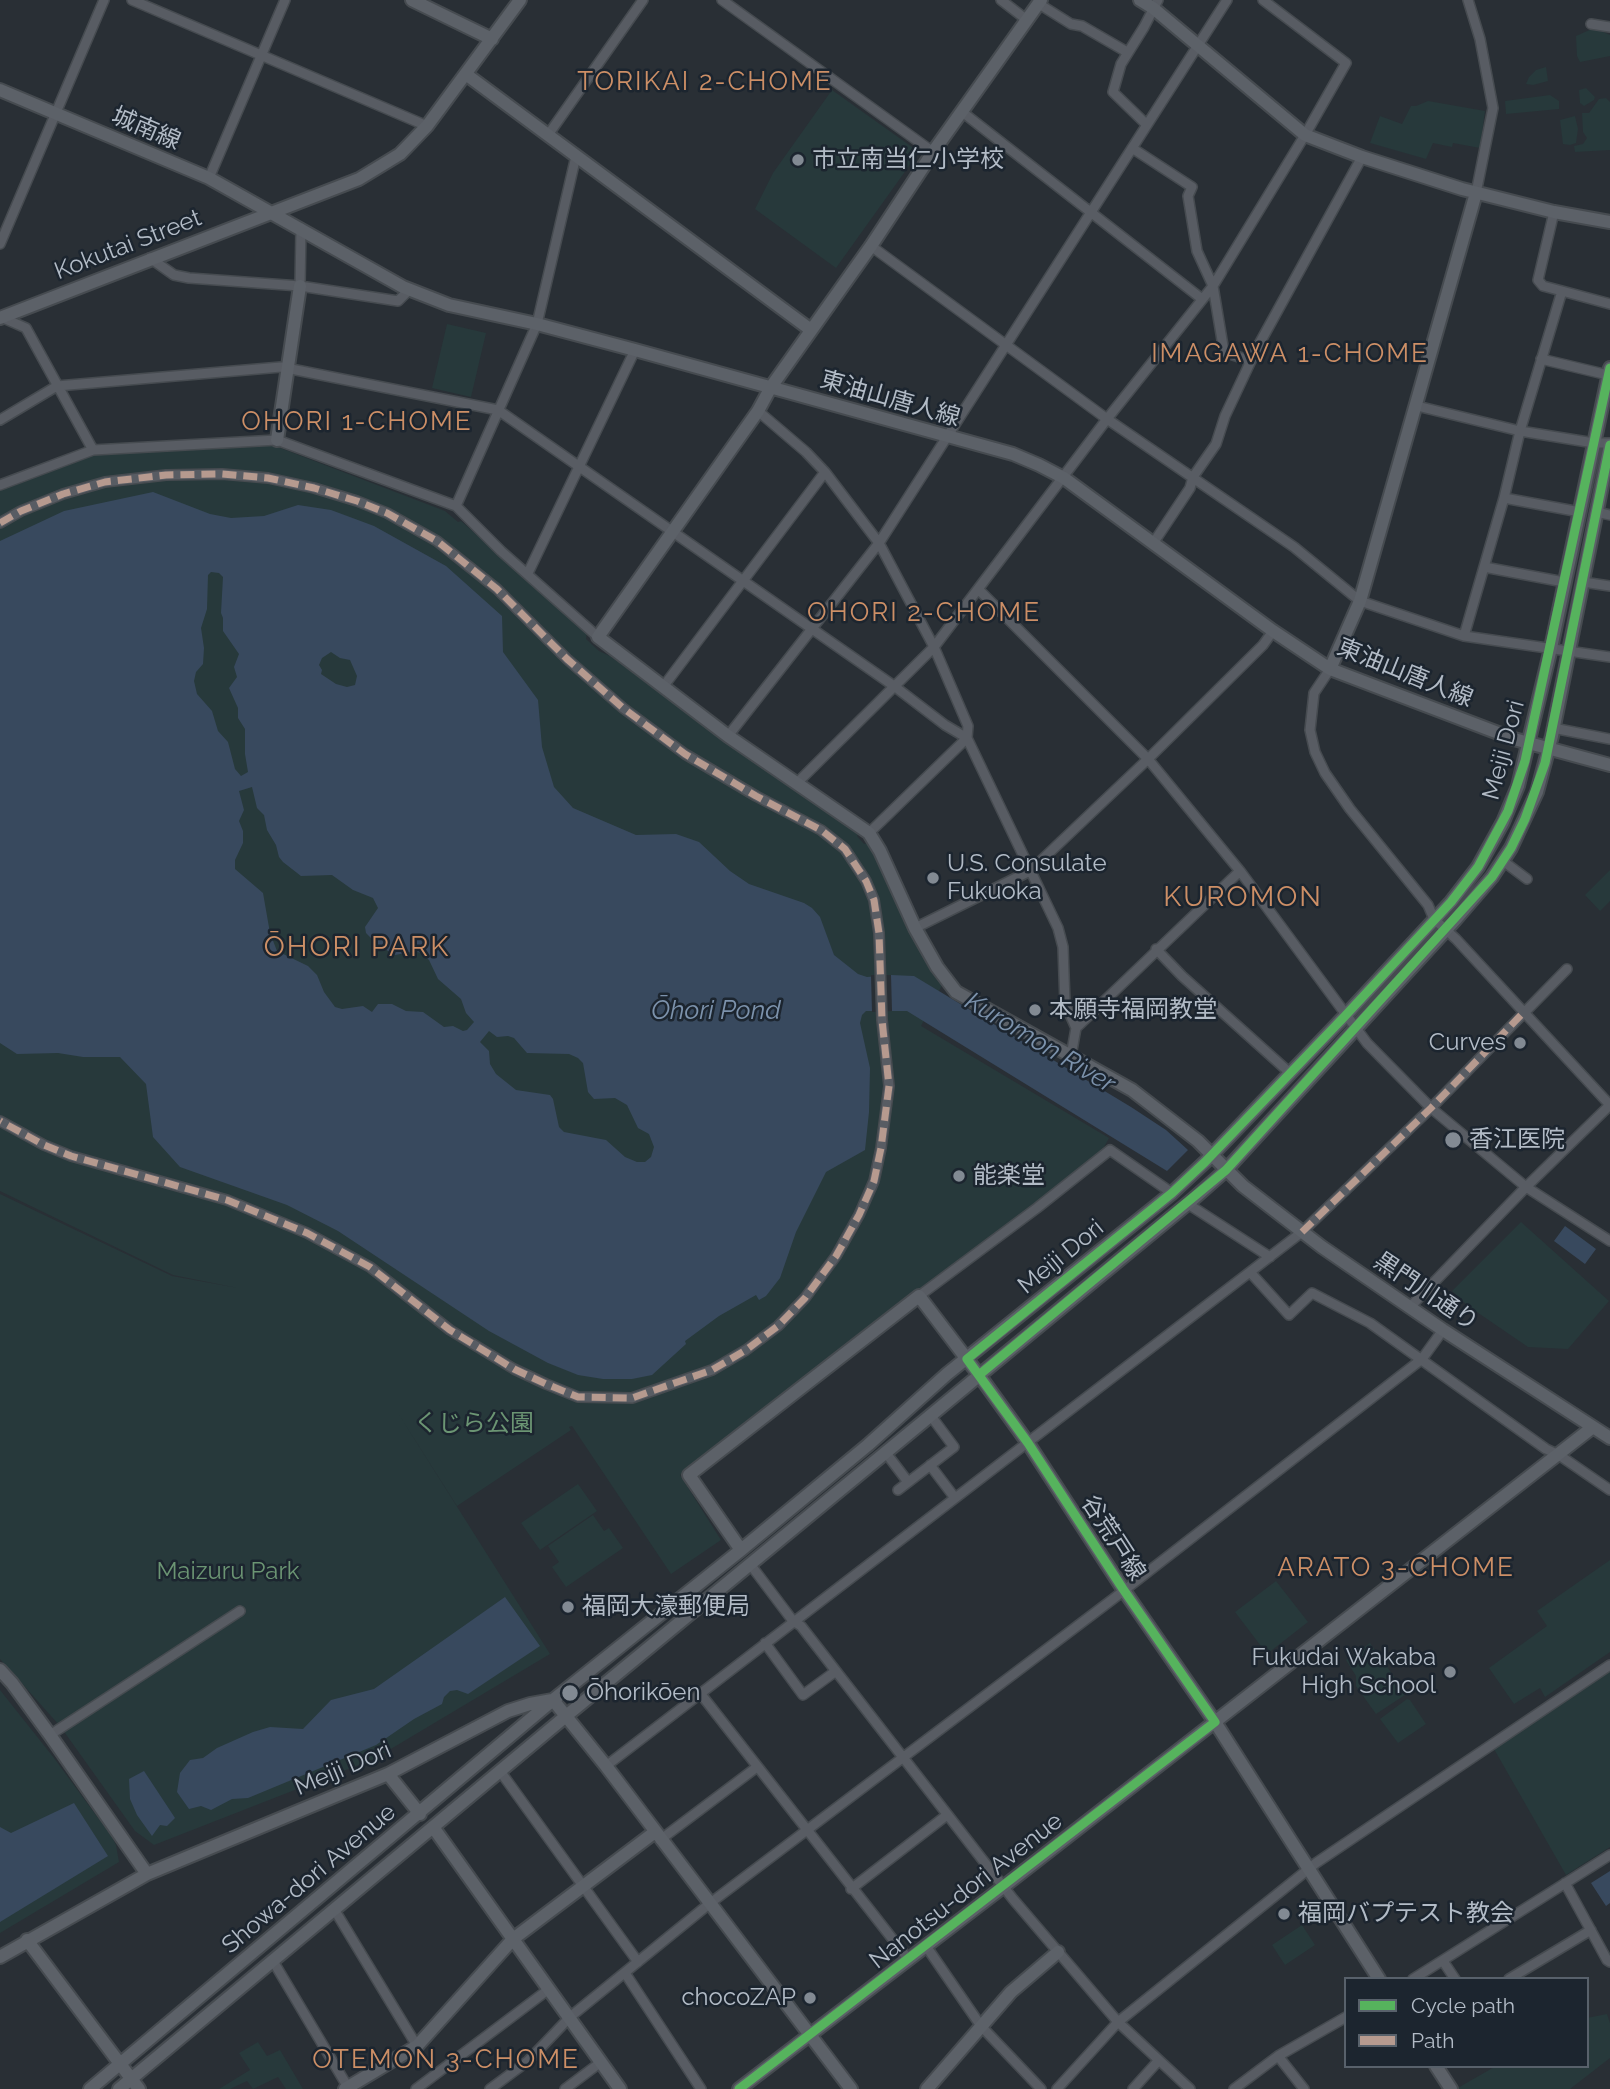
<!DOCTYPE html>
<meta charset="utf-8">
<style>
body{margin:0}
#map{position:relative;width:1610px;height:2089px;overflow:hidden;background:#292f35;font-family:Raleway,sans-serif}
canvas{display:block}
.legend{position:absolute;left:1344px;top:1977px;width:245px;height:91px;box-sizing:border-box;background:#1c252f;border:2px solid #58616b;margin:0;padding:9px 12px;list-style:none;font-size:21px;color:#b2bbc6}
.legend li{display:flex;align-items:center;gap:14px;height:35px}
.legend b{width:35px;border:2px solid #58616b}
</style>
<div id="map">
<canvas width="1610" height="2089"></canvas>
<ul class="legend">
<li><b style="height:9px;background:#56b35d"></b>Cycle path</li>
<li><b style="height:9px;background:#b69a8f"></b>Path</li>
</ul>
</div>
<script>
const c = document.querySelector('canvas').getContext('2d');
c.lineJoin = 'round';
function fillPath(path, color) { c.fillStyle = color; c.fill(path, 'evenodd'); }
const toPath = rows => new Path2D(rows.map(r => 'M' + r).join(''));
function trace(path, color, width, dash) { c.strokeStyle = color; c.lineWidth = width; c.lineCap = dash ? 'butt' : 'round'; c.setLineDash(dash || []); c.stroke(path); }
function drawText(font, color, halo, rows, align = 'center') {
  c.font = font + ' Raleway,"Noto Sans JP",sans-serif'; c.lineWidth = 5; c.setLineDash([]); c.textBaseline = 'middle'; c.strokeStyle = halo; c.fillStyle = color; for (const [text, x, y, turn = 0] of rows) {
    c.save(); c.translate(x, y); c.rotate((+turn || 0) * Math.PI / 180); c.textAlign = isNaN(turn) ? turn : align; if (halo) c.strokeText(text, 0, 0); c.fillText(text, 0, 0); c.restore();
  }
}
fillPath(toPath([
 [1594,28,1610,35,1610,56,1580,62,1577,56,1576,36],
 [1546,67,1548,81,1533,85,1526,84,1529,77,1536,70],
 [1586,88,1595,97,1594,100,1584,106,1580,103,1579,90],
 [832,90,919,152,836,268,755,209,773,173],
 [1550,95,1559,101,1559,109,1506,114,1505,101],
 [1606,98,1610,102,1610,150,1575,152,1574,146,1583,144,1587,138,1583,132,1582,113,1589,113,1599,99],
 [1428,101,1485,111,1480,148,1453,143,1452,147,1433,143,1426,159,1370,143,1380,116,1402,124,1411,106,1416,106],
 [1575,116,1578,129,1576,143,1570,145,1563,144,1560,120],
 [447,324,486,333,471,397,432,388],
 [270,444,445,511,458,522,461,521,587,632,586,639,599,651,610,656,660,693,861,830,857,836,864,844,867,843,873,849,942,985,921,1026,1109,1138,1103,1149,1038,1202,680,1475,721,1540,671,1574,572,1426,569,1427,571,1430,457,1506,396,1410,550,1654,374,1759,154,1845,135,1831,60,1726,0,1659,0,1194,172,1276,238,1288,173,1275,0,1191,0,490,92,455],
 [1610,870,1610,901,1600,911,1585,895],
 [1521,1222,1609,1301,1568,1349,1528,1347,1468,1306,1452,1291],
 [578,1484,597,1511,540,1550,521,1523],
 [593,1515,604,1531,609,1528,623,1548,566,1587,552,1567,559,1562,548,1546],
 [1610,1560,1610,1652,1545,1697,1540,1688,1514,1704,1489,1668,1547,1626,1537,1611],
 [1276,1581,1308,1622,1267,1654,1235,1612],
 [1370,1643,1405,1692,1405,1695,1376,1714,1356,1686,1356,1676,1346,1660],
 [1610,1671,1610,1847,1566,1875,1494,1749],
 [0,1690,54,1758,112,1837,116,1845,119,1862,0,1933],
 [1407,1699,1410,1700,1426,1724,1398,1743,1380,1719],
 [1302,1925,1315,1945,1285,1965,1272,1945],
 [1607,2014,1610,2023,1610,2058,1570,2089,1456,2089,1496,2066,1587,2066,1587,2018],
 [258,2042,267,2056,280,2050,303,2089,286,2089,278,2077,253,2089,247,2081,230,2089,219,2089,250,2070,239,2053]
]), '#27393b');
fillPath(toPath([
 [153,492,210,514,231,518,264,516,298,505,331,510,374,526,446,566,502,616,503,652,538,700,542,747,554,787,573,808,636,835,676,834,699,842,730,871,749,884,804,903,812,908,820,917,834,955,858,974,867,977,891,975,914,976,1131,1107,1166,1130,1188,1150,1167,1171,907,1011,866,1011,862,1015,860,1023,870,1068,869,1112,865,1150,826,1172,796,1232,780,1278,766,1296,759,1300,756,1295,719,1316,685,1341,686,1344,652,1375,632,1379,603,1379,578,1375,548,1363,489,1331,338,1231,287,1205,180,1167,153,1137,146,1084,120,1057,83,1057,58,1053,17,1054,0,1043,0,541,64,511],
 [211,572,219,573,223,577,221,613,223,618,223,631,239,654,234,667,237,677,229,688,238,708,238,718,245,729,245,754,248,772,241,776,235,769,228,742,218,731,212,711,197,694,194,681,196,672,203,664,204,648,201,628,207,609,208,575],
 [331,652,340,658,350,660,357,676,355,685,347,687,336,684,321,674,322,670,319,665,322,658],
 [252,787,257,808,264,815,267,830,276,845,279,857,283,862,301,876,332,875,353,890,373,898,378,908,365,927,366,933,378,945,395,955,416,951,424,955,429,960,438,979,461,999,466,1013,474,1022,467,1030,463,1031,453,1026,444,1027,423,1012,406,1011,392,1004,378,1004,372,1012,363,1006,342,1009,335,1007,324,992,317,975,308,966,277,951,270,933,263,893,235,869,235,860,243,843,243,831,239,821,244,810,239,791],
 [489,1031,497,1037,508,1036,514,1038,527,1053,569,1054,578,1058,583,1063,588,1092,594,1099,615,1098,627,1105,638,1128,649,1134,654,1147,651,1157,645,1162,637,1162,625,1157,606,1140,564,1132,559,1127,553,1099,550,1095,516,1090,496,1074,490,1064,489,1051,480,1042],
 [1565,1226,1596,1249,1585,1264,1554,1241],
 [505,1597,540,1646,468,1694,457,1690,450,1691,444,1697,442,1704,414,1719,376,1745,248,1798,232,1799,211,1810,201,1806,189,1809,177,1792,180,1773,190,1760,203,1758,217,1748,253,1732,270,1727,303,1729,331,1700,374,1689],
 [144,1771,175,1818,167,1826,160,1825,152,1836,137,1815,130,1799,129,1779],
 [74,1803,108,1856,0,1922,0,1827,11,1833],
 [1610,1871,1610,1903,1606,1906,1591,1883]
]), '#38495e');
fillPath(toPath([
 [871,975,891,975,892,1011,872,1012]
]), '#292f35');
const street = toPath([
 [132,0,427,126],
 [722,0,933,152],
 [1001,0,1027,20],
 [1468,0,1480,39,1493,108,1476,193],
 [1039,4,1071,24,1082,26,1127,52],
 [1591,24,1610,27],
 [961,111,1202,299],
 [1147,125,1113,92,1121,64,1144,27,1158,0],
 [548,135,643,0],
 [1132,148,1192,187,1188,196,1197,251,1213,286,1224,352,1251,361],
 [209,178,285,0],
 [0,244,104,0],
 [871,246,1107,419,1294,547,1360,601,1464,636,1610,657],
 [150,258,174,275,189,278,300,286,398,301,409,290],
 [300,286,301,228],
 [1562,291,1610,304],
 [1,317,26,328,93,450],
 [1541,359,1608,375],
 [1417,406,1520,431,1594,443,1610,443],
 [758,411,806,452,825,472,879,543,934,647,968,726,967,738,869,833],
 [0,420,57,386,281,367,498,410,894,686,945,725,967,738,1058,928,1063,947,1065,1003,1076,1028,1071,1056],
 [0,485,93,450,277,440,456,506,501,551,598,637],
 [1504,498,1520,431,1562,291,1543,286,1538,280,1554,212],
 [456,506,537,324,576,156],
 [1596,512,1610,515],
 [0,523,21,511,63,494,105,482,166,475,222,474,268,478,314,488,357,501,387,513,437,541,497,589,567,659,623,708,685,754,756,796,821,830,845,849,866,881,874,900,879,933,882,1020,889,1086,881,1148,874,1181,859,1215,836,1256,805,1298,778,1326,746,1350,712,1370,632,1398,578,1397,546,1384,514,1369,450,1330,370,1267,307,1233,227,1200,71,1156,44,1145,0,1121],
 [1154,542,1190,488,1193,477,1216,444,1225,416,1257,348,1362,157],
 [1484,567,1564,582],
 [528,573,635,350],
 [1583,582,1610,586],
 [979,590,1148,759,1240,871,1367,1043,1431,1108,1526,1187,1610,1241],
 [1464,636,1504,498,1580,512],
 [1330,669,1314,693,1310,730,1315,752,1325,773,1350,809,1428,905,1434,919,1456,939,1610,1105],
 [663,687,825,472],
 [1553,728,1610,739],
 [728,736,879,543,1227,0],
 [797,783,934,647,1107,419,1213,286,1305,135,1346,63,1263,0],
 [1503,861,1527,879],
 [915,928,1030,871,1148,759,1263,645,1273,631],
 [1156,949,1182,976,1290,1073],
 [1076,1028,1240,871],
 [1188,1204,1270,1257],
 [1250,1272,1289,1315,1312,1293,1370,1323,1546,1449,1559,1455,1610,1490],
 [919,1296,1037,1208,1110,1150,1172,1193],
 [1410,1307,1526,1187,1610,1105],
 [886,1453,908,1482],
 [930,1465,955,1498],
 [898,1490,954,1447,931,1416],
 [750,1564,793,1621,801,1626,1013,1899,1118,2022,1190,2089],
 [765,1643,803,1695,836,1671],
 [700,1693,909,1960],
 [50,1735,240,1611],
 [606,1766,1302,1232,1431,1108,1567,969],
 [500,1771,638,1962],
 [660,1840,757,1767],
 [1565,1883,1607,1960,1610,1962],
 [851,1889,947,1815],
 [334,1909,417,2046],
 [926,1946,981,2026,1041,2089],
 [273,1961,349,2089],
 [1443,1961,1455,1979],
 [625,1973,701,2089],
 [1413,1979,1610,1855],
 [1509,1979,1591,1930],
 [1278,2056,1304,2089],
 [416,2089,549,1989],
 [490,2089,528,2061,570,2017,709,1904,1113,1599,1422,1359,1443,1330],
 [565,2089,601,2062],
 [1057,2089,1118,2022,1316,1863,1610,1665],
 [1133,2089,1159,2060],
 [1234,2089,1278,2056,1346,2017]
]);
const secondary = toPath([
 [412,0,492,39],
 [1041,0,933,152,871,246,771,387,758,411,598,637,728,736,869,833,880,851,915,928,937,967,956,992,1132,1090,1198,1141,1243,1186,1322,1247,1443,1330,1610,1438],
 [1140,0,1153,8,1305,135,1362,157,1462,189,1554,212,1610,222],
 [467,75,811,330],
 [0,90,209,178,403,287,449,305,537,324,635,350,1013,454,1039,465,1064,478,1273,631,1330,669,1514,739,1610,765],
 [0,318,359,179,400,154,427,126,520,0],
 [277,440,300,286],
 [1330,669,1360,601,1476,193],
 [741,1550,689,1475,919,1296,979,1375,1028,1443,1123,1589,1215,1722,1379,1979],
 [0,1670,12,1683,50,1735,147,1874],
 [553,1700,606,1766,851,2089],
 [388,1774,420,1814],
 [433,1827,620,2089],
 [27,1940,139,2089],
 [0,1957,147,1874,388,1774,508,1711,530,1704,552,1700],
 [1436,2066,1451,2089],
 [90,2089,553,1700,741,1550,868,1445,947,1374,1172,1193,1205,1162,1345,1016,1451,902,1478,867,1503,822,1518,786,1551,648,1610,368],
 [119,2089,566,1716,1192,1200,1226,1170,1455,920,1492,877,1511,848,1537,792,1552,736,1610,445],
 [345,2089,417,2046,513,1939,655,1832],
 [739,2089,1003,1887,1593,1427],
 [927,2089,1011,1992,1058,1952]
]);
trace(street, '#464b50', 12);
trace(secondary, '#464b50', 16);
trace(street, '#585c63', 9);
trace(secondary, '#5c6168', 12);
trace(toPath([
 [0,523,21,511,63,494,105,482,166,475,222,474,268,478,314,488,357,501,387,513,437,541,497,589,567,659,623,708,685,754,756,796,821,830,845,849,866,881,874,900,879,933,882,1020,889,1086,881,1148,874,1181,859,1215,836,1256,805,1298,778,1326,746,1350,712,1370,632,1398,578,1397,546,1384,514,1369,450,1330,370,1267,307,1233,227,1200,71,1156,44,1145,0,1121],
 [1302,1232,1431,1108,1523,1013]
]), '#b69a8f', 7, [14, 7]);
trace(toPath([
 [979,1375,1226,1170,1492,877,1511,848,1525,819,1545,763,1610,445],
 [739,2089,1215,1722,1123,1589,1028,1443,967,1359,1172,1193,1205,1162,1345,1016,1451,902,1478,867,1508,811,1525,761,1610,368]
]), '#56b35d', 9);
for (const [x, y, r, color] of [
 [798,160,7,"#828a93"],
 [933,878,7,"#828a93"],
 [1035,1010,7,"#828a93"],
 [1520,1043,7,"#828a93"],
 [1453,1140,9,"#828a93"],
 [959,1176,7,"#828a93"],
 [568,1607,7,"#828a93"],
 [1450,1672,7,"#828a93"],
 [570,1693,9,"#828a93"],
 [1284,1914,7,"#828a93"],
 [810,1998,7,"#828a93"]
]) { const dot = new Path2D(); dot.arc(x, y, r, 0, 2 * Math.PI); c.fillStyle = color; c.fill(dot); trace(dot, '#1c252f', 2.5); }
drawText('24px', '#b2bbc6', '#1c252f', [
 ["城南線",146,129,23],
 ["Kokutai Street",128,245,-21],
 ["東油山唐人線",890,399,16],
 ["東油山唐人線",1405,673,22],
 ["Meiji Dori",1504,750,-75],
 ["Meiji Dori",1061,1257,-39],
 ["黒門川通り",1426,1292,34],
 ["谷荒戸線",1113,1538,57],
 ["Meiji Dori",343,1769,-23],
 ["Showa-dori Avenue",309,1879,-40],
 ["Nanotsu-dori Avenue",966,1891,-38]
]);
drawText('24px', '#b2bbc6', '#1c252f', [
 ["市立南当仁小学校",812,160],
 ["U.S. Consulate",947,864],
 ["Fukuoka",947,892],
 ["本願寺福岡教堂",1049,1010],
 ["Curves",1506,1043,"right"],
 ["香江医院",1469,1140],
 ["能楽堂",973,1176],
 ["福岡大濠郵便局",582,1607],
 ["Fukudai Wakaba",1436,1658,"right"],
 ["High School",1436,1686,"right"],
 ["Ōhorikōen",586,1693],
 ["福岡バプテスト教会",1298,1914],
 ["chocoZAP",796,1998,"right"]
], 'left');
drawText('24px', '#6b9573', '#1c252f', [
 ["くじら公園",474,1424],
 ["Maizuru Park",228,1572]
]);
c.letterSpacing = '2px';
drawText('26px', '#cd8f66', '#1c252f', [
 ["TORIKAI 2-CHOME",705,82],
 ["IMAGAWA 1-CHOME",1290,354],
 ["OHORI 1-CHOME",357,422],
 ["OHORI 2-CHOME",924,613],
 ["ARATO 3-CHOME",1396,1568],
 ["OTEMON 3-CHOME",446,2060]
]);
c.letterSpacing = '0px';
drawText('italic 26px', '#7c92ac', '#1c252f', [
 ["Ōhori Pond",716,1011],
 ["Kuromon River",1040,1043,31]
]);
c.letterSpacing = '2px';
drawText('28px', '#cd8f66', '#1c252f', [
 ["KUROMON",1243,898],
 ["ŌHORI PARK",357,948]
]);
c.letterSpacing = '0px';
</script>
